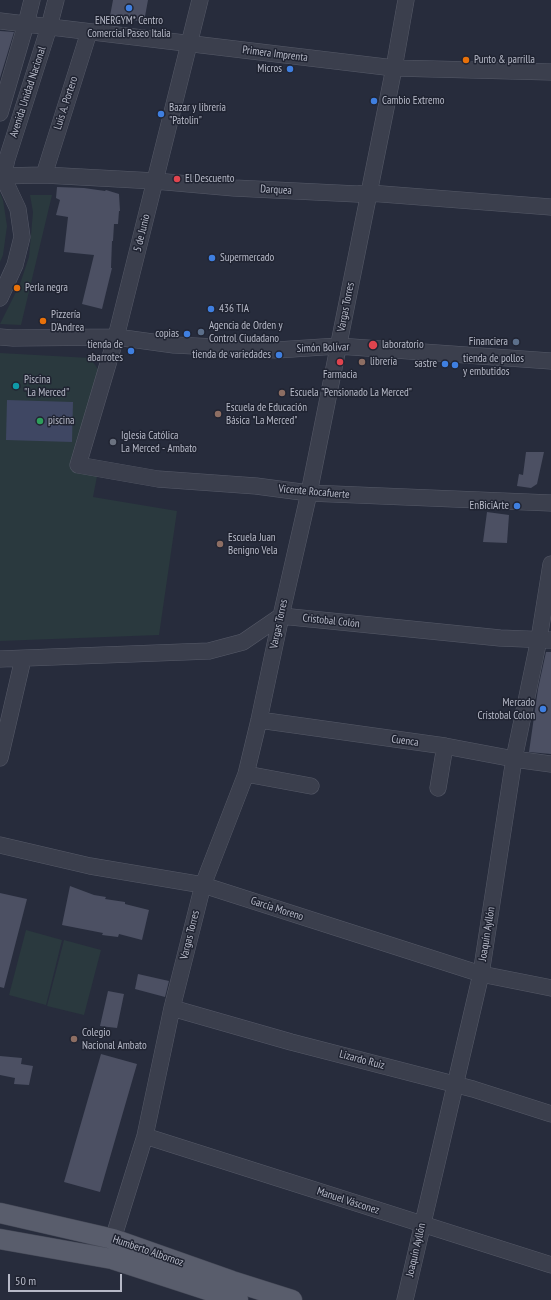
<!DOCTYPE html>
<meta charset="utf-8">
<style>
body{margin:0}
#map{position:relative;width:551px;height:1300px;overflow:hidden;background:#272c3c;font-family:"PT Sans Narrow",sans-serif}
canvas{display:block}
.scale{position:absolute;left:8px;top:1274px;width:114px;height:18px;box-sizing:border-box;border:2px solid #b7bac8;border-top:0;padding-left:5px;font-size:12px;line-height:14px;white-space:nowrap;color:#b7bac8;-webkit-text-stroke:3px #202432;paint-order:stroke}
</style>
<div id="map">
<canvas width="551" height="1300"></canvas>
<div class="scale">50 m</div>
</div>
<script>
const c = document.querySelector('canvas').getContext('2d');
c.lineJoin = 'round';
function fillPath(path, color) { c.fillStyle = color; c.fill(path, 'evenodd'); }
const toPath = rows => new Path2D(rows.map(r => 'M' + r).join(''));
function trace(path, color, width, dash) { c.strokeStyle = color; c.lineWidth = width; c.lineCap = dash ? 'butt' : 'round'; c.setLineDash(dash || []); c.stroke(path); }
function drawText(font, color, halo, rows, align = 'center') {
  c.font = font + ' "PT Sans Narrow",sans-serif'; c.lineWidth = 3; c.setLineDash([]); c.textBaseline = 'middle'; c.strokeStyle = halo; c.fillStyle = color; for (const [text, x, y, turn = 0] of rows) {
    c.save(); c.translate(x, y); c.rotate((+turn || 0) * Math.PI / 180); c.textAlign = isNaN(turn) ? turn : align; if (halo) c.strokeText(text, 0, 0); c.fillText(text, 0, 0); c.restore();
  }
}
fillPath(toPath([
 [0,193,3,200,7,226,3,255,0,262],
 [30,195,52,195,21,325,0,324,20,284,29,257,33,212],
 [0,353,90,358,106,380,87,464,99,466,93,497,177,511,159,635,0,641],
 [26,930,62,940,46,1005,9,995],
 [64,940,101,950,84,1015,47,1006]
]), '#2a393e');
fillPath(toPath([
 [7,400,73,402,72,442,6,440]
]), '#3f4763');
fillPath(toPath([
 [113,0,148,0,144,22,110,16],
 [0,31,14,32,0,78],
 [57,187,84,188,105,191,106,190,119,194,120,211,119,211,118,224,114,224,113,241,112,241,111,268,112,268,102,309,82,304,94,255,64,252,68,217,56,215,60,200,56,198],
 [526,452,544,452,537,484,531,488,517,486,519,474,523,475],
 [487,512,509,515,507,543,483,542],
 [546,652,551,652,551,754,529,752,538,689],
 [70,886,94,895,106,897,105,899,125,902,125,904,149,910,142,940,119,934,118,937,102,935,103,933,62,925],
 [0,893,27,899,4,988,0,987],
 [138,974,169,981,165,997,135,989],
 [108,991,124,994,117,1028,100,1026],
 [101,1054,137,1064,100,1192,64,1182],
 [0,1056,22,1058,21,1064,33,1066,29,1085,14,1084,15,1078,0,1075]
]), '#4c5063');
const minor = toPath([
 [200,0,116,337,78,465,158,479,256,486,309,493,551,503],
 [0,21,394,68,551,72],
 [0,113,26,24,32,0],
 [44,175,89,32],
 [0,176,44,175,155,181,234,188,357,194,369,193,551,207],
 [0,298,15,265,22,237,18,209,3,177,7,159,49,27,56,0],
 [0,337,13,338,116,337,174,345,277,350,338,346,551,361],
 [0,659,209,651,243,642,281,616,500,638,551,640],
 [259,720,445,746,514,759,551,764],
 [0,758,23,659],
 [246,774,311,786],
 [438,788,445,746],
 [0,845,90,866,203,885,481,974,551,988],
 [172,1008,291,1042,473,1089,551,1114],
 [145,1136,551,1265],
 [112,1250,113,1239,145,1136,172,1008,203,885,246,774,259,720,281,616,309,493,394,68,406,0],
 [405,1300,481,974,514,759,539,639,551,564]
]);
const major = toPath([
 [0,1213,113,1239,232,1281,292,1300],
 [0,1239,112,1259,238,1300]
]);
trace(minor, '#565a68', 17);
trace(major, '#444856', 21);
trace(minor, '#3b3f4d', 16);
trace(major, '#595d6c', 20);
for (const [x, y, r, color] of [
 [129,8,4,"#3f7fe0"],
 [466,60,4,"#e8710a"],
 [290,69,4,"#3f7fe0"],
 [374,101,4,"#3f7fe0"],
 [161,114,4,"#3f7fe0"],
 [177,179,4,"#e0444e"],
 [212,258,4,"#3f7fe0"],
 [17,288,4,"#e8710a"],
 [211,309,4,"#3f7fe0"],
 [43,321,4,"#e8710a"],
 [201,332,4,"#5c6f8a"],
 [187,334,4,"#3f7fe0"],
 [516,342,4,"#5c6f8a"],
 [373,345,5,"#e0444e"],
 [131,351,4,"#3f7fe0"],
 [279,355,4,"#3f7fe0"],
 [340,362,4,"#e0444e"],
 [362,362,4,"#8d6e63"],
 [445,364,4,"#3f7fe0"],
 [455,365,4,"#3f7fe0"],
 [16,386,4,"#0f9aa8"],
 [282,393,4,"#8d6e63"],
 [218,414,4,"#8d6e63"],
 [40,421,4,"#2e9e5b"],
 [113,442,4,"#6b7280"],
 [517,506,4,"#3f7fe0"],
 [220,544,4,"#8d6e63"],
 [543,709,4,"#3f7fe0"],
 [74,1039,4,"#8d6e63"]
]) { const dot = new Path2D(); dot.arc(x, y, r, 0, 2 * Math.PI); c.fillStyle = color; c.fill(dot); trace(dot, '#202432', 1.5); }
drawText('11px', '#b7bac8', '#202432', [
 ["ENERGYM* Centro",129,21,"center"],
 ["Comercial Paseo Italia",129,34,"center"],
 ["Punto & parrilla",474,60],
 ["Micros",282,69,"right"],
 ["Cambio Extremo",382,101],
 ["Bazar y librería",169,108],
 ["\"Patolin\"",169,121],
 ["El Descuento",185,179],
 ["Supermercado",220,258],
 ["Perla negra",25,288],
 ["436 TIA",219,309],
 ["Pizzería",51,315],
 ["D'Andrea",51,328],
 ["Agencia de Orden y",209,326],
 ["Control Ciudadano",209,339],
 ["copias",179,334,"right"],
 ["Financiera",508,342,"right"],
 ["tienda de",123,345,"right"],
 ["abarrotes",123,358,"right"],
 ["laboratorio",382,345],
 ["tienda de variedades",271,355,"right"],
 ["tienda de pollos",463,359],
 ["y embutidos",463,372],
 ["librería",370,362],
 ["sastre",437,364,"right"],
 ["Farmacia",340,375,"center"],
 ["Piscina",24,380],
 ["\"La Merced\"",24,393],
 ["Escuela \"Pensionado La Merced\"",290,393],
 ["Escuela de Educación",226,408],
 ["Básica \"La Merced\"",226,421],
 ["piscina",48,421],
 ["Iglesia Católica",121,436],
 ["La Merced - Ambato",121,449],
 ["EnBiciArte",509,506,"right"],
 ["Escuela Juan",228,538],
 ["Benigno Vela",228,551],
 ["Mercado",535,703,"right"],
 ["Cristobal Colon",535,716,"right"],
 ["Colegio",82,1033],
 ["Nacional Ambato",82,1046]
], 'left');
drawText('11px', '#b7bac8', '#202432', [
 ["Primera Imprenta",275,54,7],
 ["Avenida Unidad Nacional",28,92,-72],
 ["Luis A. Portero",66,103,-72],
 ["Darquea",276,190,3],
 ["5 de Junio",142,233,-76],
 ["Vargas Torres",346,307,-79],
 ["Simón Bolívar",323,348,-2],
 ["Vicente Rocafuerte",314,492,5],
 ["Cristobal Colón",331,621,6],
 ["Vargas Torres",279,624,-78],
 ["Cuenca",405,741,8],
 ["García Moreno",277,909,18],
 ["Joaquín Ayllón",487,934,-81],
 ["Vargas Torres",190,935,-76],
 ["Lizardo Ruiz",362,1060,15],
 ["Manuel Vásconez",348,1201,18],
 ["Joaquín Ayllón",416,1250,-77],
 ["Humberto Albornoz",148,1251,19]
]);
</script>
